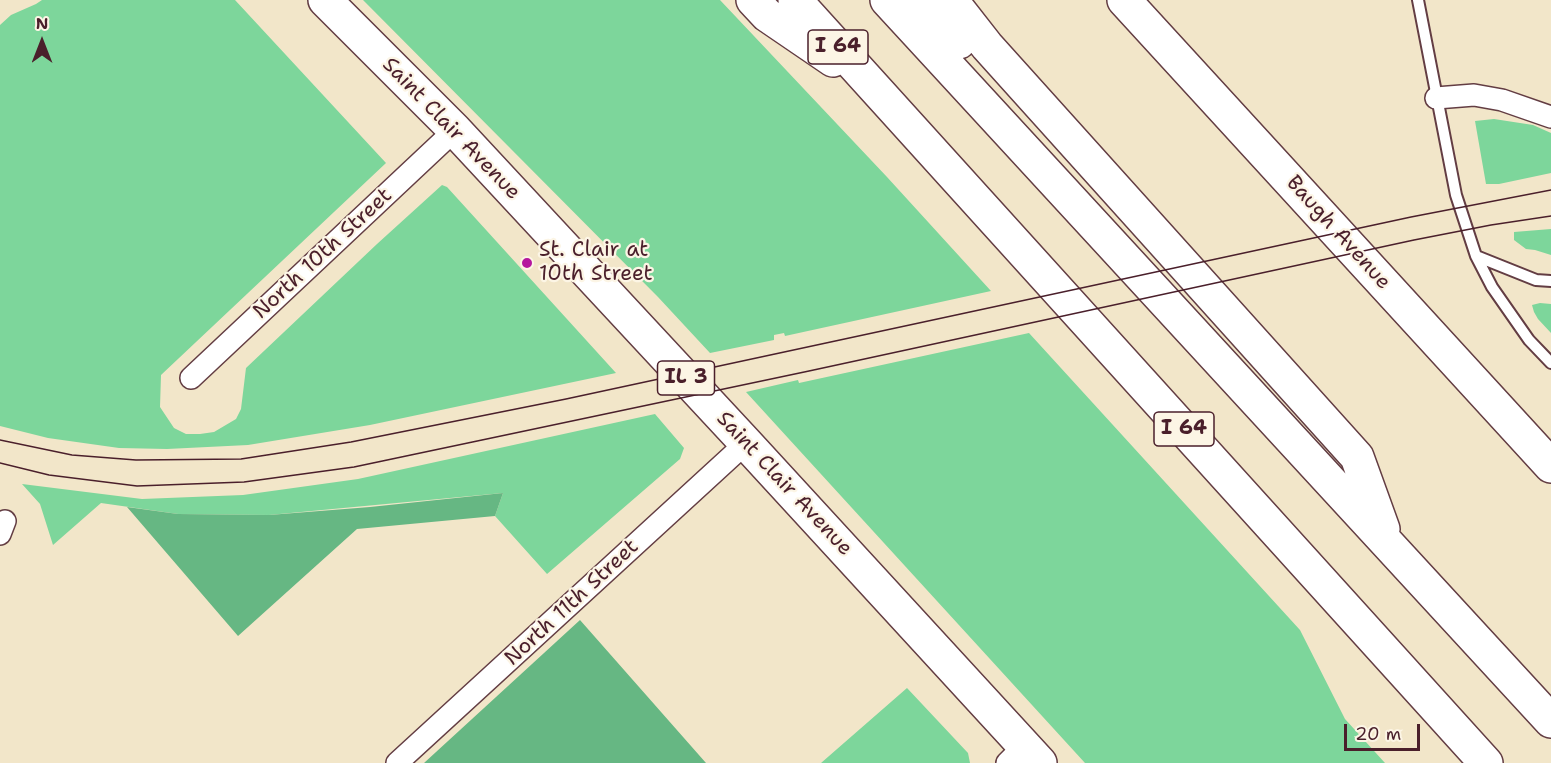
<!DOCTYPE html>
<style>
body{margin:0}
#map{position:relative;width:1551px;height:763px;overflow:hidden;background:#f2e6c9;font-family:"Shantell Sans",sans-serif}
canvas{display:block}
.north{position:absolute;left:12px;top:12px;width:60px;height:60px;-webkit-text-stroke:4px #fcf5e5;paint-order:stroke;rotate:0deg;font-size:16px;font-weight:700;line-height:24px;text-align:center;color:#4a1f2b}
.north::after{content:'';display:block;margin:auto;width:21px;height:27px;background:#4a1f2b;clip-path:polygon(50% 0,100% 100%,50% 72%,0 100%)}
.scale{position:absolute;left:1344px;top:724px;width:76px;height:27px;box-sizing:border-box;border:3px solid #4a1f2b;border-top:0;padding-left:8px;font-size:18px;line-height:21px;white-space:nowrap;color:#4a1f2b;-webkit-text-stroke:4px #fcf5e5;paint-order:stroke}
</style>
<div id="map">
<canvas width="1551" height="763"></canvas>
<div class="north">N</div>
<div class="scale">20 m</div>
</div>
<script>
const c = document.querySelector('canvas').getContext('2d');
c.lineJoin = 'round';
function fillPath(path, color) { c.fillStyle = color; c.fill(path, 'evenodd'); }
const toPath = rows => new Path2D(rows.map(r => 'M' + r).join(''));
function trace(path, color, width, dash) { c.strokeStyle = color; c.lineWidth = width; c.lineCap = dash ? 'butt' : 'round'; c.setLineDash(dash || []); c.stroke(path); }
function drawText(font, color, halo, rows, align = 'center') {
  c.font = font + ' "Shantell Sans",sans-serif'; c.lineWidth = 4.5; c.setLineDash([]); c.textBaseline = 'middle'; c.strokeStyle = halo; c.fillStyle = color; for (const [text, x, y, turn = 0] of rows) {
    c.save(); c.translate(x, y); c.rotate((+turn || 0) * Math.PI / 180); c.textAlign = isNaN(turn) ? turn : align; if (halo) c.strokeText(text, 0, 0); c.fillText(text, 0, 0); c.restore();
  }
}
fillPath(toPath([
 [42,0,235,0,386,163,161,375,160,407,174,428,186,434,200,434,214,432,236,419,241,409,246,368,377,244,442,185,447,187,616,373,370,425,248,445,167,449,119,448,48,438,0,426,0,25,11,15,36,4],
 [363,0,720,0,887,177,991,291,785,336,784,333,774,335,774,340,710,353,658,297],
 [1494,119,1533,125,1551,133,1551,173,1499,184,1486,184,1475,121],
 [1551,229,1551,255,1535,250,1526,249,1514,240,1514,232],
 [1540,303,1551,304,1551,333,1538,319,1534,312,1532,305],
 [1029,333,1300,630,1345,719,1385,763,1085,763,746,392,798,380,799,383],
 [655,414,684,448,680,459,547,574,495,516,503,493,269,515,178,514,101,503,53,545,40,504,22,484,142,499,243,495,358,479],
 [907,688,968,753,970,763,821,763]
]), '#7dd69b');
fillPath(toPath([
 [503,493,495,516,357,529,238,636,127,507,178,514,269,515,370,507],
 [580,620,706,763,424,763]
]), '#66b783');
const service = toPath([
 [1418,0,1456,195,1476,256,1492,287,1529,340,1551,363],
 [1476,256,1536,280,1551,281]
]);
const minor = toPath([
 [1436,98,1474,95,1502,100,1551,117],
 [191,378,455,130],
 [0,534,5,521],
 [397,763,746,443],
 [1007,763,1024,746]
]);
const primary = toPath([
 [325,0,455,130,746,443,1040,763],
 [1124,0,1551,466]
]);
const motorway = toPath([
 [753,0,767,15,833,60],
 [795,0,1486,763],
 [887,0,1551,721],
 [922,0,959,42],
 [951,0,987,46,1357,457,1383,529]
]);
trace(service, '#633d43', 14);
trace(minor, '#633d43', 24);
trace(primary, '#633d43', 36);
trace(motorway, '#633d43', 36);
trace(service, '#fff', 10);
trace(minor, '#fff', 21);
trace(primary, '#fff', 33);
trace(motorway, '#fff', 33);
trace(toPath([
 [0,440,72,455,136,460,241,459,351,442,566,399,1411,217,1551,190],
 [0,463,49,475,137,486,244,482,354,467,809,371,1414,240,1491,225,1551,216]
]), '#4a1f2b', 1.5);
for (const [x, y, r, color] of [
 [527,263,6,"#b5179e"]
]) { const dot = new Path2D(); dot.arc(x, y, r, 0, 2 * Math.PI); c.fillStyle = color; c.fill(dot); trace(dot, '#fcf5e5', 2); }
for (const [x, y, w] of [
 [838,47,60],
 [686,378,57],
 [1184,429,60]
]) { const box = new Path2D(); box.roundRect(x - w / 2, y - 17, w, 34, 4.5); c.fillStyle = '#fcf5e5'; c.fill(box); trace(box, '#4a1f2b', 1.5); }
drawText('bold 20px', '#4a1f2b', null, [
 ["I 64",838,47],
 ["IL 3",686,378],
 ["I 64",1184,429]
]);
drawText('21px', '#4a1f2b', '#fcf5e5', [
 ["Saint Clair Avenue",451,129,46],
 ["Baugh Avenue",1338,233,48],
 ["North 10th Street",323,254,-43],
 ["Saint Clair Avenue",784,484,47],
 ["North 11th Street",572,603,-43]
]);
drawText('21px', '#4a1f2b', '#fcf5e5', [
 ["St. Clair at",539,251],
 ["10th Street",539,275]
], 'left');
</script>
